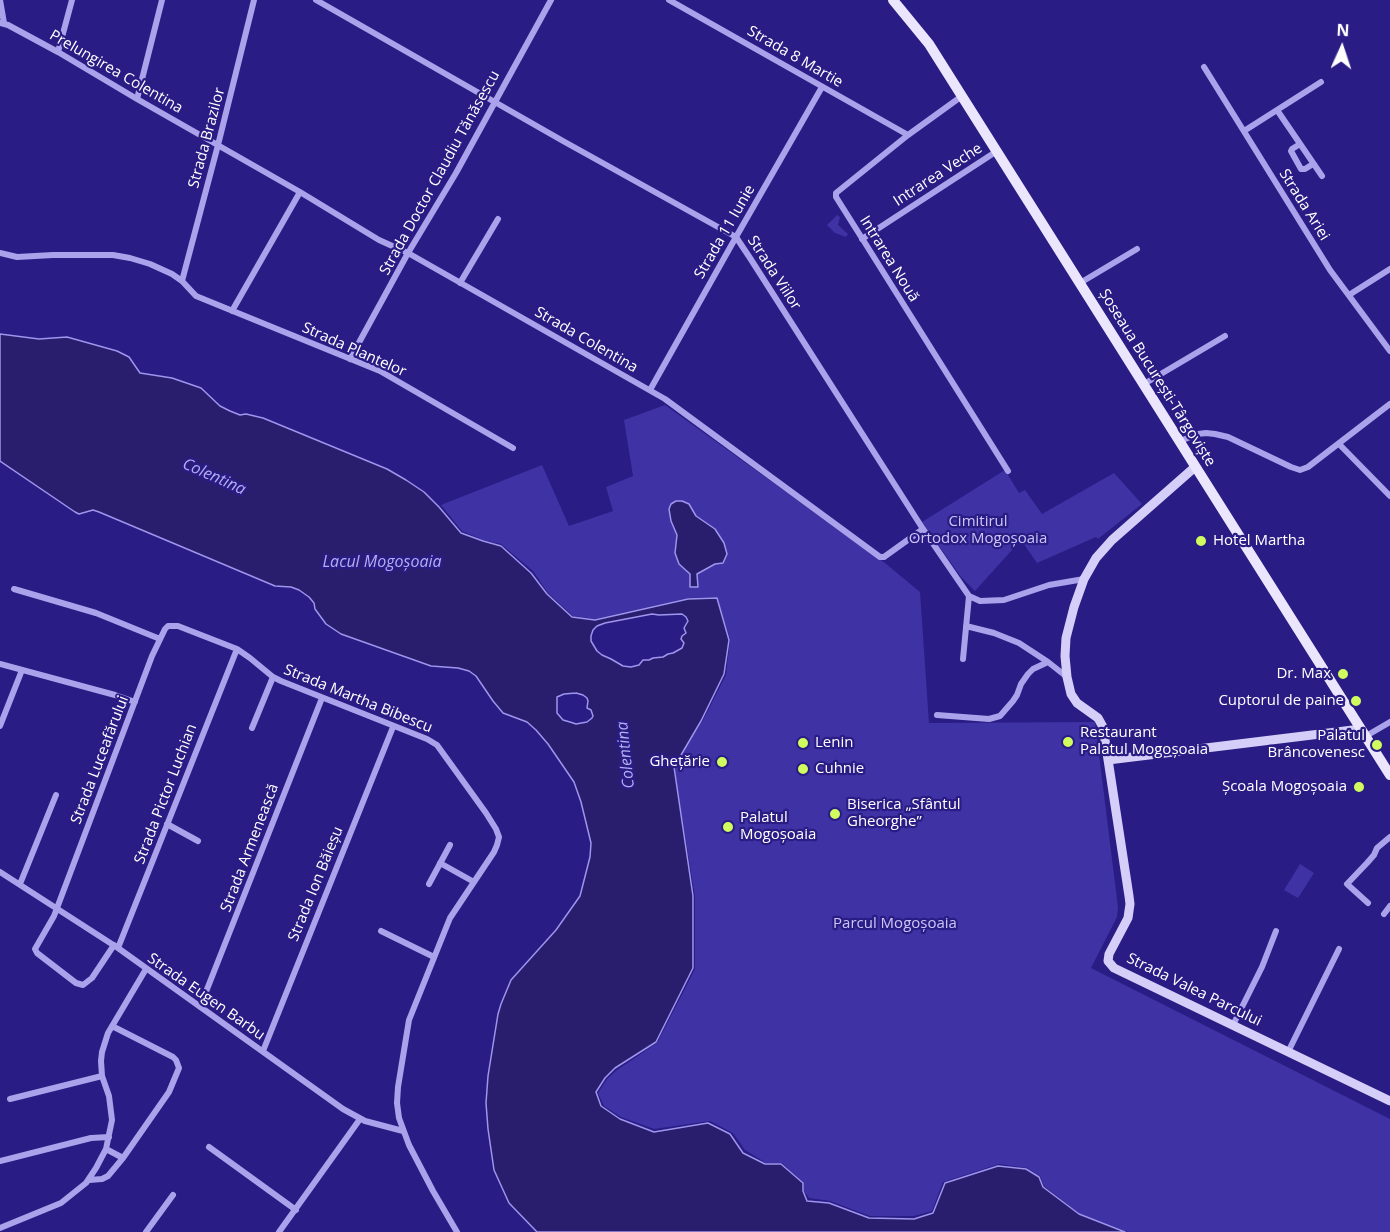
<!DOCTYPE html>
<meta charset="utf-8">
<style>
body{margin:0}
#map{position:relative;width:1390px;height:1232px;overflow:hidden;background:#291c84;font-family:"Open Sans",sans-serif}
canvas{display:block}
.north{position:absolute;left:1312px;top:18px;width:60px;height:60px;-webkit-text-stroke:4px #291c84;paint-order:stroke;rotate:3deg;font-size:16px;font-weight:700;line-height:24px;text-align:center;color:#fff}
.north::after{content:'';display:block;margin:auto;width:21px;height:27px;background:#fff;clip-path:polygon(50% 0,100% 100%,50% 72%,0 100%)}
</style>
<div id="map">
<canvas width="1390" height="1232"></canvas>
<div class="north">N</div>
</div>
<script>
const c = document.querySelector('canvas').getContext('2d');
c.lineJoin = 'round';
function fillPath(path, color) { c.fillStyle = color; c.fill(path, 'evenodd'); }
const toPath = rows => new Path2D(rows.map(r => 'M' + r).join(''));
function trace(path, color, width, dash) { c.strokeStyle = color; c.lineWidth = width; c.lineCap = dash ? 'butt' : 'round'; c.setLineDash(dash || []); c.stroke(path); }
function drawText(font, color, halo, rows, align = 'center') {
  c.font = font + ' "Open Sans",sans-serif'; c.lineWidth = 4.5; c.setLineDash([]); c.textBaseline = 'middle'; c.strokeStyle = halo; c.fillStyle = color; for (const [text, x, y, turn = 0] of rows) {
    c.save(); c.translate(x, y); c.rotate((+turn || 0) * Math.PI / 180); c.textAlign = isNaN(turn) ? turn : align; if (halo) c.strokeText(text, 0, 0); c.fillText(text, 0, 0); c.restore();
  }
}
fillPath(toPath([
 [837,215,840,217,838,225,848,234,846,237,835,233,827,225],
 [665,405,885,563,920,592,929,723,1095,722,1118,907,1117,917,1091,968,1390,1119,1390,1232,1128,1232,1080,1214,1044,1186,1040,1176,1027,1168,999,1164,943,1182,932,1211,914,1216,870,1216,830,1201,809,1198,804,1191,804,1183,782,1163,766,1163,745,1150,733,1133,710,1121,654,1129,621,1117,604,1106,598,1093,607,1079,617,1070,657,1043,695,969,695,897,674,767,702,722,726,675,730,639,717,597,688,598,595,619,573,616,548,593,533,571,501,544,483,540,462,531,441,505,542,465,569,526,613,511,606,487,633,476,624,420],
 [1005,470,1019,493,1025,490,1042,514,1114,473,1142,504,1098,539,1096,537,1037,563,1021,540,975,591,961,577,922,522],
 [1300,864,1314,873,1298,898,1284,890]
]), '#3f32a4');
const water = toPath([
 [0,334,39,339,67,337,117,351,129,357,140,373,172,378,201,388,220,406,230,411,240,415,246,414,263,418,387,469,406,480,424,492,439,507,461,533,483,541,501,546,531,573,547,594,572,617,595,620,688,599,717,598,729,640,724,674,701,721,674,767,693,896,693,968,656,1042,615,1068,605,1078,596,1092,601,1106,620,1119,654,1132,708,1123,730,1134,743,1153,765,1164,781,1164,803,1183,803,1191,807,1201,829,1203,869,1218,914,1219,933,1213,945,1183,998,1166,1026,1169,1039,1177,1043,1187,1079,1214,1125,1232,537,1232,509,1203,494,1170,488,1129,486,1103,488,1076,498,1014,501,1004,511,980,556,930,580,896,590,857,591,843,581,802,574,782,548,744,536,730,527,722,503,713,493,701,476,676,469,671,458,668,431,666,341,634,326,624,315,609,314,603,309,597,299,590,291,587,275,586,99,512,93,510,79,514,75,512,0,461,0,334],
 [652,614,659,615,682,614,686,617,688,621,684,628,686,633,682,636,681,639,684,643,682,648,673,653,668,654,663,657,653,658,649,660,643,660,639,665,631,667,623,666,611,659,602,655,597,651,591,641,591,636,593,630,597,626,605,623,652,614],
 [576,693,583,695,587,698,588,701,587,708,591,710,593,716,592,718,587,722,576,724,570,722,563,720,557,713,557,697,564,694,576,693],
 [676,501,682,501,689,504,696,516,715,529,724,543,727,554,723,563,715,564,697,574,698,587,690,587,690,574,679,564,675,553,677,535,671,521,669,509,671,504,676,501]
]);
fillPath(water, '#291e6e');
trace(water, '#9e95ed', 1.5);
trace(toPath([
 [0,0,4,23],
 [316,0,563,141,736,237,750,258,923,529,969,596,980,601,1004,600,1049,585,1084,579],
 [669,0,908,135],
 [0,23,8,25,58,52,137,99,300,192,379,240,408,253,665,399,880,557,884,557,923,529],
 [58,52,72,0],
 [1204,67,1330,270,1390,351],
 [962,96,908,135,836,193,836,197,865,243,1008,471],
 [137,99,162,0],
 [1277,110,1322,176],
 [1244,131,1321,82],
 [1300,144,1292,149,1291,151,1301,169,1305,169,1313,164],
 [862,239,997,151],
 [0,253,17,257,53,255,113,255,130,258,150,264,172,274,182,281,196,296,380,371,513,448],
 [182,281,218,145,254,0],
 [460,283,498,219],
 [1080,283,1137,249],
 [1349,295,1390,269],
 [232,311,300,192],
 [350,359,408,253,456,173,551,0],
 [1144,384,1225,336],
 [650,390,736,237,822,87],
 [1180,441,1198,434,1206,433,1215,434,1228,437,1291,467,1300,470,1308,467,1390,404],
 [1339,444,1390,496],
 [14,589,96,613,160,639],
 [966,626,994,633,1019,643,1048,662,1067,677],
 [963,659,969,596],
 [0,664,115,695,135,702],
 [937,715,989,719,1000,716,1013,701,1017,695,1021,684,1028,674,1033,669,1048,662],
 [0,726,22,670],
 [252,728,273,677],
 [1366,736,1390,722],
 [167,824,198,841],
 [440,863,474,882],
 [0,872,118,948,343,1109,365,1121,403,1131],
 [20,884,56,795],
 [429,884,450,845],
 [1368,903,1347,884,1367,863,1374,855,1377,848,1390,837],
 [1384,914,1390,906],
 [381,931,434,957],
 [114,945,92,978,83,985,76,983,37,953,35,949,54,916,152,656,165,629,168,626,178,626,237,649,250,658,273,677,281,681,427,739,437,745,486,813,496,829,499,837,497,845,494,852,450,918,409,1020,398,1087,397,1103,399,1118,409,1145,433,1191,457,1232],
 [118,948,237,649],
 [200,1007,322,698],
 [1233,1025,1262,967,1276,931],
 [263,1051,393,727],
 [1288,1052,1339,949],
 [10,1099,102,1076],
 [209,1147,296,1210],
 [106,1149,123,1158],
 [0,1161,91,1138,109,1137],
 [89,1180,102,1179,108,1176,123,1158,169,1092,179,1068,176,1060,173,1057,112,1026],
 [0,1228,61,1203,86,1183,96,1168,106,1149,112,1120,109,1096,102,1076,101,1061,102,1052,108,1033,146,969],
 [146,1232,173,1195],
 [279,1232,360,1119]
]), '#aaa2eb', 6);
trace(toPath([
 [1195,467,1112,540,1096,558,1084,579,1074,607,1066,638,1065,656,1067,677,1071,694,1077,703,1098,718,1103,727,1129,896,1130,904,1128,918,1109,954,1108,961,1114,968,1390,1101],
 [1108,760,1361,729]
]), '#d4cef8', 9);
trace(toPath([
 [893,0,929,44,1390,775]
]), '#ebe6fe', 10);
for (const [x, y, r, color] of [
 [1201,541,6,"#d0fc5f"],
 [1343,674,6,"#d0fc5f"],
 [1356,701,6,"#d0fc5f"],
 [1068,742,6,"#d0fc5f"],
 [803,743,6,"#d0fc5f"],
 [1377,745,6,"#d0fc5f"],
 [722,762,6,"#d0fc5f"],
 [803,769,6,"#d0fc5f"],
 [1359,787,6,"#d0fc5f"],
 [835,814,6,"#d0fc5f"],
 [728,827,6,"#d0fc5f"]
]) { const dot = new Path2D(); dot.arc(x, y, r, 0, 2 * Math.PI); c.fillStyle = color; c.fill(dot); trace(dot, '#291c84', 2); }
drawText('15px', '#fff', '#291c84', [
 ["Strada 8 Martie",795,57,30],
 ["Prelungirea Colentina",116,72,30],
 ["Strada Brazilor",207,138,-75],
 ["Strada Doctor Claudiu Tănăsescu",440,173,-61],
 ["Intrarea Veche",938,175,-33],
 ["Strada Ariei",1304,205,58],
 ["Strada 11 Iunie",725,232,-60],
 ["Intrarea Nouă",889,259,58],
 ["Strada Viilor",774,273,57],
 ["Strada Colentina",586,340,30],
 ["Strada Plantelor",354,350,24],
 ["Șoseaua București-Târgoviște",1157,378,58],
 ["Strada Martha Bibescu",358,699,22],
 ["Strada Luceafărului",100,760,-69],
 ["Strada Pictor Luchian",166,794,-69],
 ["Strada Armenească",250,848,-69],
 ["Strada Ion Băieșu",316,884,-68],
 ["Strada Valea Parcului",1194,990,26],
 ["Strada Eugen Barbu",206,997,35]
]);
drawText('15px', '#ccc7f8', '#291c84', [
 ["Cimitirul",978,522],
 ["Ortodox Mogoșoaia",978,539],
 ["Parcul Mogoșoaia",895,924]
]);
drawText('15px', '#fff', '#291c84', [
 ["Hotel Martha",1213,541],
 ["Dr. Max",1331,674,"right"],
 ["Cuptorul de paine",1344,701,"right"],
 ["Restaurant",1080,733],
 ["Palatul Mogoșoaia",1080,750],
 ["Palatul",1365,736,"right"],
 ["Brâncovenesc",1365,753,"right"],
 ["Lenin",815,743],
 ["Ghețărie",710,762,"right"],
 ["Cuhnie",815,769],
 ["Școala Mogoșoaia",1347,787,"right"],
 ["Biserica „Sfântul",847,805],
 ["Gheorghe”",847,822],
 ["Palatul",740,818],
 ["Mogoșoaia",740,835]
], 'left');
drawText('italic 16px', '#b5aef2', '#291c84', [
 ["Colentina",214,477,24],
 ["Lacul Mogoșoaia",382,562],
 ["Colentina",626,755,-96]
]);
</script>
